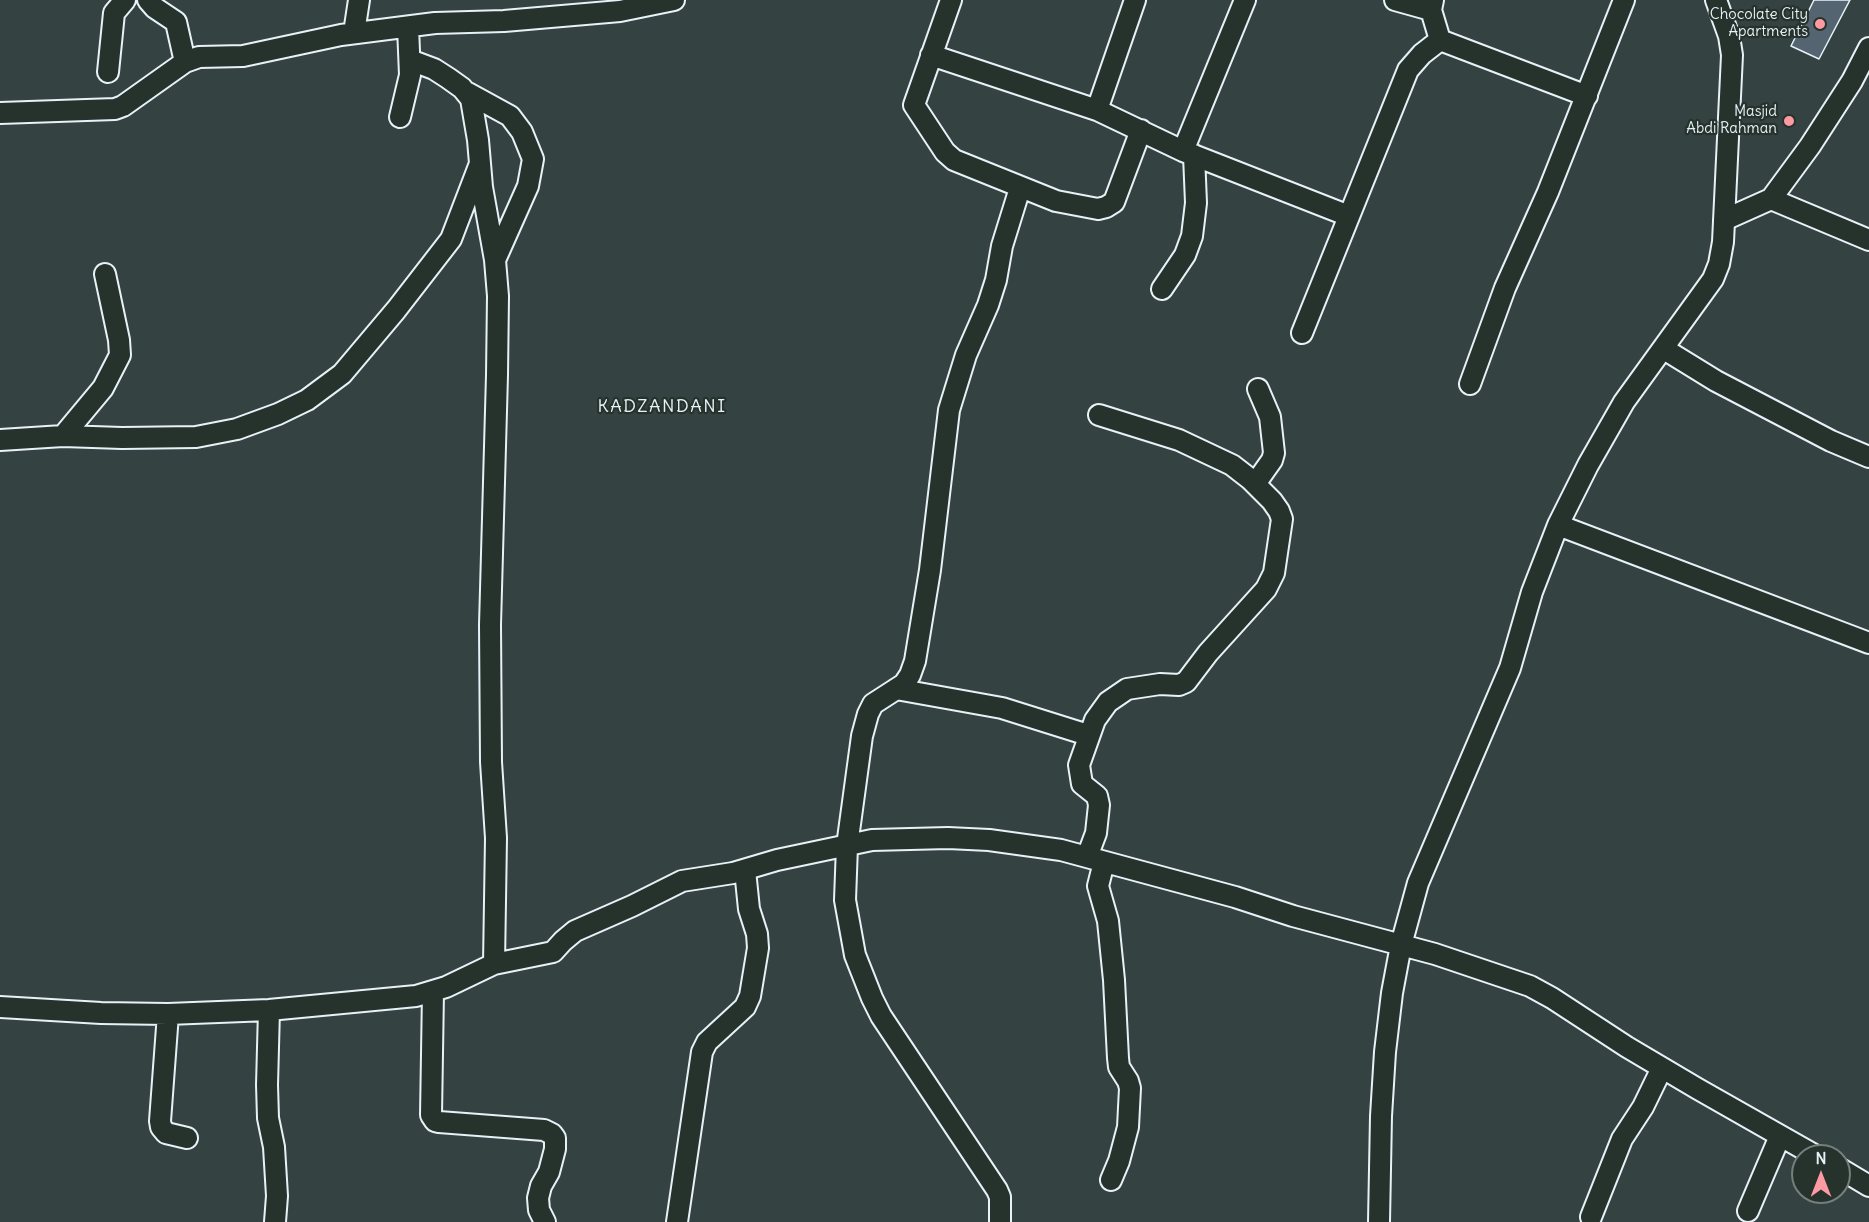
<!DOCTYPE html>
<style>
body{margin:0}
#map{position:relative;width:1869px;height:1222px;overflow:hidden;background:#344241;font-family:Delius,sans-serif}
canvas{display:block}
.north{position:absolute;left:1791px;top:1144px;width:60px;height:60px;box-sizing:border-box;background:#26332d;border:2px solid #747f7e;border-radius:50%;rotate:0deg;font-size:16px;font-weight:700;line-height:24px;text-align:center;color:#e8f1f8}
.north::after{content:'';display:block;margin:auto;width:21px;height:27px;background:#ff9aa2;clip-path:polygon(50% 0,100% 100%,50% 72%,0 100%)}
</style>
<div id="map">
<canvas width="1869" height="1222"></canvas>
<div class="north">N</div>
</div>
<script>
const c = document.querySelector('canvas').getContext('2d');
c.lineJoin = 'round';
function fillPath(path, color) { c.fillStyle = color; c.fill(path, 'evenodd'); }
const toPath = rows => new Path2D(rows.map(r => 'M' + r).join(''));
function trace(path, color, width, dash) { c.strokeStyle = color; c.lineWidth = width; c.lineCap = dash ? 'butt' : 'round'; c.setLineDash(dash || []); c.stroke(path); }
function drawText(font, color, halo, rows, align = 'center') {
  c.font = font + ' Delius,sans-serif'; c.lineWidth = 4.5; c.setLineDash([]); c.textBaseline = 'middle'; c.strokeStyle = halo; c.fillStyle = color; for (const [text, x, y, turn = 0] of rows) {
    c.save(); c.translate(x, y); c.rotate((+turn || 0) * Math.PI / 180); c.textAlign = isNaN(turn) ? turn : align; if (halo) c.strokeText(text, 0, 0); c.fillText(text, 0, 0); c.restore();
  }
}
const building = toPath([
 [1814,0,1850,0,1819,59,1791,46,1814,0]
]);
fillPath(building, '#546571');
trace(building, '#e8f1f8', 1.5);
const minor = toPath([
 [148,0,155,8,176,22,185,62],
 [951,0,914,105,945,152,954,160,1056,201,1098,209,1106,207,1114,202,1141,130],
 [1395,0,1431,10],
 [1433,0,1431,10,1440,40],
 [354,33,359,0],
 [1440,40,1587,96],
 [931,55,1097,110,1183,151,1349,216],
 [410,60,434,69,448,78,462,88,471,99,478,140,482,187,495,260,498,296,497,375,490,625,491,762,496,838,494,964],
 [108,72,114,13,125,0],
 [468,93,510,116,522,132,533,159,528,186,495,260],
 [1097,110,1135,0],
 [0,113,115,109,123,106,185,62,199,57,243,56,341,35,435,23,504,21,620,11,674,0],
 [400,117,410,75,408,27],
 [1183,151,1245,0],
 [1771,199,1869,240],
 [1724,220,1771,199,1810,146,1852,81,1869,48],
 [1162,289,1185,255,1192,236,1196,203,1194,155],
 [1302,333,1408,70,1422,54,1440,40],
 [1664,349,1716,381,1831,441,1869,457],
 [1470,384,1505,288,1548,192,1624,0],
 [63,436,103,388,120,355,119,340,105,274],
 [0,440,63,436,122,438,196,437,237,429,278,414,307,400,342,374,396,310,451,239,479,166],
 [1255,484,1272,460,1274,453,1270,417,1258,389],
 [1558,525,1869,643],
 [896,689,1002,708,1088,735],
 [1087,857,1096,833,1099,805,1097,796,1082,784,1079,765,1095,720,1108,702,1127,689,1160,684,1179,685,1186,682,1208,653,1266,589,1274,573,1282,519,1279,511,1272,501,1250,479,1232,465,1179,440,1099,415],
 [1104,862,1098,886,1108,921,1114,980,1118,1058,1119,1067,1128,1081,1130,1088,1128,1127,1119,1161,1111,1180],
 [433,992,431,1115,435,1121,439,1122,544,1130,552,1134,555,1138,555,1149,549,1172,541,1186,538,1198,539,1210,545,1222],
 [0,1007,101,1013,168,1014,269,1010,416,996,446,987,494,964,553,952,563,941,575,931,632,906,682,881,733,873,777,860,872,840,948,838,989,840,1061,850,1235,897,1293,916,1435,954,1530,986,1552,998,1627,1047,1698,1089,1816,1156],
 [269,1010,267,1085,268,1118,274,1147,277,1196,275,1222],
 [168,1014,160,1121,161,1127,166,1133,187,1138],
 [1839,1168,1869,1186],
 [1748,1211,1780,1136],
 [1591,1217,1622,1139,1643,1107,1662,1068],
 [677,1222,702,1052,707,1042,745,1007,750,996,758,948,757,934,749,909,745,870],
 [1000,1222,1000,1197,997,1190,881,1016,872,998,855,955,845,900,847,846,862,736,868,714,873,704,904,684,910,675,915,661,930,570,949,410,966,355,988,305,996,280,1002,246,1020,188],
 [1379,1222,1381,1116,1385,1052,1392,993,1401,945,1418,883,1510,668,1532,592,1558,525,1588,465,1624,402,1713,279,1719,264,1723,242,1732,55,1729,36,1716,0]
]);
trace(minor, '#e8f1f8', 24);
trace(minor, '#26332d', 20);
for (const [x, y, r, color] of [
 [1820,24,6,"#ff9aa2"],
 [1789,121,6,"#ff9aa2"]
]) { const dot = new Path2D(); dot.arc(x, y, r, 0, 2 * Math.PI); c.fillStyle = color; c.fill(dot); trace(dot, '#26332d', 2); }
drawText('15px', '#e8f1f8', '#26332d', [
 ["Chocolate City",1808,15],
 ["Apartments",1808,32],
 ["Masjid",1777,112],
 ["Abdi Rahman",1777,129]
], 'right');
c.letterSpacing = '1.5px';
drawText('18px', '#e8f1f8', '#26332d', [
 ["KADZANDANI",662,407]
]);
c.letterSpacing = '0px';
</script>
